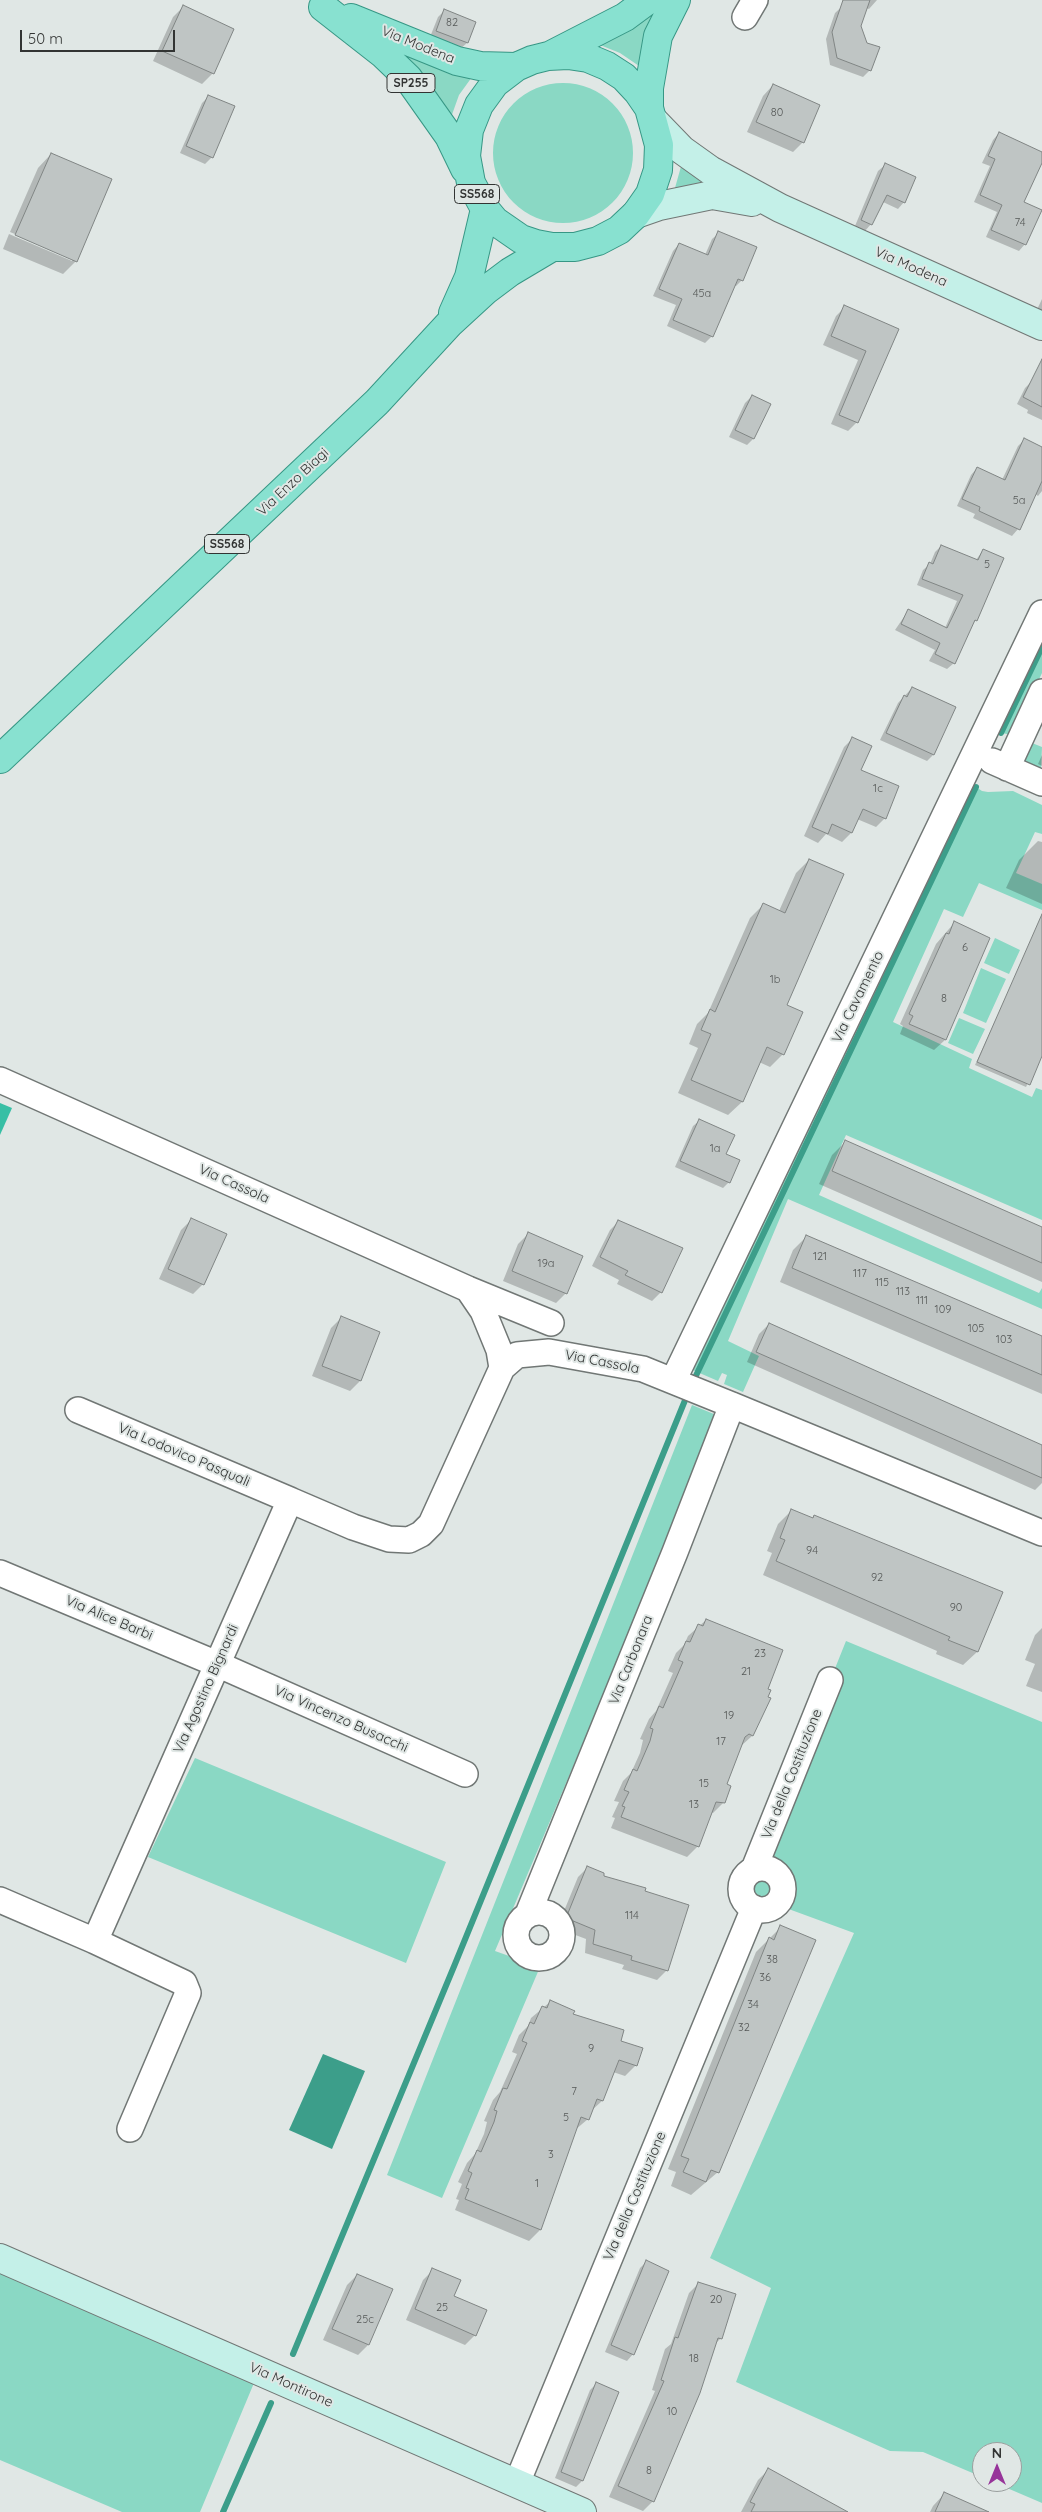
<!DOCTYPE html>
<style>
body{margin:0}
#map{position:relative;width:1042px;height:2512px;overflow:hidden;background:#e0e7e5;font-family:Quicksand,sans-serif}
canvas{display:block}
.north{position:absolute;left:972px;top:2442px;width:50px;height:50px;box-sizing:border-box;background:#e0e7e5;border:1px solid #9a9f9e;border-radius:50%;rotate:0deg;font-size:14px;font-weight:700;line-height:20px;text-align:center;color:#323433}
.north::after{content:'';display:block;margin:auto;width:18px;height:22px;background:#97349a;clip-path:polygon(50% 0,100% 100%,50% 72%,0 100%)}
.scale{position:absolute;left:20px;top:30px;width:155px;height:22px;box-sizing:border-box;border:2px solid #323433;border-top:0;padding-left:6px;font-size:15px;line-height:18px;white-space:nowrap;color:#323433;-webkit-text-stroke:4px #e0e7e5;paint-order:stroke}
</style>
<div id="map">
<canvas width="1042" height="2512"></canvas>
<div class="north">N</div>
<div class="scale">50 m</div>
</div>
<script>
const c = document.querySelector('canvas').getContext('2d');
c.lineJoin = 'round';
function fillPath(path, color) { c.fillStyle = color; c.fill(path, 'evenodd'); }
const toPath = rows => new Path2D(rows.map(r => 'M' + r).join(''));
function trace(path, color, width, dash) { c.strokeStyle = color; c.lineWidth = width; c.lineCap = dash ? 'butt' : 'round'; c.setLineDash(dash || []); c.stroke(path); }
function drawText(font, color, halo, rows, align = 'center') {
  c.font = font + ' Quicksand,sans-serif'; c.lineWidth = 4; c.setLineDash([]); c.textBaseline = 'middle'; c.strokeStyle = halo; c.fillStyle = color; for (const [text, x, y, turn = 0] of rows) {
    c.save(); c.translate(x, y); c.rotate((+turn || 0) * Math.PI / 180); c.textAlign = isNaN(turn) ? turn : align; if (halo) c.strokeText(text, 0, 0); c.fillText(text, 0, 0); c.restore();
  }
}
fillPath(toPath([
 [660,0,642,68,620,53,595,43],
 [382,39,472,77,459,95,449,123],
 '493 153a70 70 0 1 1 140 0a70 70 0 1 1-140 0Z',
 [682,163,718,183,673,195],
 [1042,627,1042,673,1013,735,1001,733,993,728],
 [1027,741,1042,747,1041,769,1019,759],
 [970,787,976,787,982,791,988,792,1013,791,1042,805,1042,834,1035,832,1016,873,1042,884,1042,910,979,883,963,917,944,909,893,1022,972,1059,969,1068,1032,1097,1036,1088,1042,1090,1042,1220,846,1135,819,1195,1039,1293,1042,1288,1042,1309,788,1199,728,1341,759,1356,743,1392,724,1384,727,1375,722,1373,718,1381,688,1368],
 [995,938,1020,950,1009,974,984,963],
 [981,968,1006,979,986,1023,963,1013],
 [959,1018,985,1029,973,1054,948,1043],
 [692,1405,721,1417,495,1951,540,1967,442,2198,387,2175],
 [846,1641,1042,1722,1042,2503,993,2482,1012,2482,1012,2452,982,2452,982,2477,923,2452,890,2451,736,2382,771,2288,710,2258,854,1933,745,1893],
 [195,1758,446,1862,406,1963,148,1857],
 [0,2258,259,2371,200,2512,122,2512,0,2460]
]), '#8ad8c4');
fillPath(toPath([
 [0,1103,12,1108,0,1135]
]), '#37bfa5');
fillPath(toPath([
 [323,2054,365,2071,332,2149,289,2130]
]), '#3c9e8a');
fillPath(toPath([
 [849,0,877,0,869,9,866,8,860,26,870,70,863,77,830,65,826,39,835,13],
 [183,7,233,29,212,74,202,84,153,61,173,17],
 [444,11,467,43,460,49,430,37,438,17],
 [773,85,803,142,793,152,747,132,763,96],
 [209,96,234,107,212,157,205,164,180,153,202,103],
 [999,133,1042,153,1042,160,1022,203,1025,244,1019,251,986,237,997,212,974,202,990,166,982,163,993,140],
 [51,154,76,261,63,274,3,249,9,234,72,261,72,258,10,232,38,168],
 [885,165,904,202,898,209,883,202,871,224,865,231,855,226,878,171],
 [719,233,742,280,736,286,734,286,712,336,705,343,667,326,676,305,653,296,673,251,679,244,705,255,712,239],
 [1042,299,1042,322,1033,318],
 [845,307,897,330,857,422,848,431,831,424,858,360,823,345,836,316],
 [1032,381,1042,386,1042,420,1027,413,1028,410,1017,404,1025,388],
 [752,396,753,439,747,445,729,437,745,403],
 [1024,440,1042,448,1042,491,1038,496,1035,494,1018,529,1012,536,973,518,975,514,957,506,971,475,977,468,1002,480,1018,446],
 [941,546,976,560,983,550,976,620,972,625,954,663,947,669,929,661,935,650,895,630,908,611,945,628,957,601,917,585,923,570,930,564,935,552],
 [912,688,955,707,933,755,927,761,880,740,898,703],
 [853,738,860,771,885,818,876,827,857,819,851,833,842,842,826,834,818,843,804,836,844,747],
 [1042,755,1042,766,1038,764],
 [1038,841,1042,842,1042,904,1006,888,1019,860],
 [809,860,785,1005,783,1054,770,1067,759,1062,742,1102,728,1115,678,1093,698,1048,689,1044,697,1024,708,1013,750,918,763,905,779,911,796,873],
 [955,922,989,939,945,1040,934,1050,900,1034,903,1026,900,1024,936,944],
 [1032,940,1042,945,1042,1053,1026,1087,975,1065],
 [699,1121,724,1155,729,1182,723,1188,675,1167,693,1126],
 [845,1142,1042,1228,1042,1282,819,1184,832,1155],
 [191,1220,203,1284,193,1294,159,1279,181,1230],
 [619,1221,661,1292,652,1301,617,1284,619,1280,592,1266,610,1230],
 [528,1234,566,1293,556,1303,503,1281,518,1244],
 [807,1236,1042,1337,1042,1394,780,1282,793,1250],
 [341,1318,379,1332,360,1381,350,1391,312,1376,331,1328],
 [769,1324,1042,1446,1042,1483,1035,1490,747,1362,759,1334],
 [791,1511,812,1519,814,1516,1001,1592,977,1652,963,1665,936,1654,937,1651,763,1575,772,1553,767,1551,778,1524],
 [706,1620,766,1689,767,1697,770,1699,752,1736,741,1746,725,1785,724,1802,713,1813,711,1812,698,1846,687,1857,611,1828,615,1818,612,1817,619,1802,614,1801,623,1781,631,1773,640,1753,643,1740,640,1739,649,1719,656,1711,673,1673,668,1671,676,1653,684,1645,688,1636],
 [1042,1628,1042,1692,1026,1686,1035,1664,1025,1660,1035,1635],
 [587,1868,602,1876,643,1892,687,1906,666,1971,657,1980,622,1969,624,1965,585,1953,586,1939,557,1928,578,1877],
 [781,1927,814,1941,718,2172,691,2195,671,2186,676,2172,668,2169,756,1952],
 [550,2002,619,2041,636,2065,625,2076,613,2072,602,2101,591,2111,588,2119,575,2130,540,2230,529,2241,455,2210,459,2200,456,2199,462,2184,458,2182,467,2163,475,2154,484,2134,487,2122,484,2121,493,2100,500,2092,517,2054,512,2052,519,2035,528,2026,531,2018],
 [646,2262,633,2354,627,2361,605,2352,640,2268],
 [433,2270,475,2335,465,2345,406,2320,423,2280],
 [357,2275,392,2290,368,2345,358,2355,323,2340,347,2285],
 [699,2283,721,2338,714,2345,653,2501,643,2511,609,2497,655,2391,652,2390,665,2349,671,2344,689,2293],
 [596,2384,582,2481,576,2487,555,2478,590,2390],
 [768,2470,824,2512,741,2512,758,2480],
 [944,2494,986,2512,930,2512,933,2506]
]), '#0003');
trace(toPath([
 [1001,733,1042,647],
 [692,1384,976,787],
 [293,2354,455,1964,688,1393],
 [223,2512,271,2403]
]), '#3c9e8a', 6);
const building = toPath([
 [843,0,870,0,861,26,867,43,880,47,871,71,837,58,832,32,843,0],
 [183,5,234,29,214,74,162,51,183,5],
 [444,9,476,22,468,43,436,31,444,9],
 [773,84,820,105,804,143,756,122,773,84],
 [208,95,235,106,213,158,186,146,208,95],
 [999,132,1042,152,1042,163,1024,202,1042,210,1026,245,991,230,1002,205,980,195,995,159,988,156,999,132],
 [51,153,112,179,77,262,15,235,51,153],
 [885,163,916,177,905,203,887,195,872,225,861,220,885,163],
 [718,231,757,247,743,281,738,279,713,337,673,320,682,299,659,289,679,243,708,255,718,231],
 [844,305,899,329,858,423,839,415,866,351,831,336,844,305],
 [1042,359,1042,407,1023,397,1042,359],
 [752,395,771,404,754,439,735,430,752,395],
 [1024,438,1042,447,1042,481,1020,530,979,511,980,507,962,499,977,467,1005,480,1024,438],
 [941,545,978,560,983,549,1004,558,977,621,975,620,955,664,935,654,940,643,901,624,908,609,947,628,963,595,922,579,929,562,933,564,941,545],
 [912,687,956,707,934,755,886,733,904,695,907,697,912,687],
 [852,737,872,746,861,770,899,786,886,819,863,809,852,833,832,824,828,834,812,827,852,737],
 [809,859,844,874,787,1005,803,1012,784,1055,767,1047,743,1102,691,1080,711,1034,701,1030,710,1009,715,1012,763,903,785,913,809,859],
 [1042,914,1042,1056,1030,1085,977,1062,1042,914],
 [954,921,990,938,946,1040,909,1024,913,1016,909,1014,946,933,949,934,954,921],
 [699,1119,735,1135,726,1154,740,1160,730,1183,680,1161,699,1119],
 [845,1140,1042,1227,1042,1263,832,1171,845,1140],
 [191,1218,227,1234,204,1285,168,1269,191,1218],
 [618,1220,683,1248,662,1293,625,1275,628,1271,600,1257,618,1220],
 [528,1232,583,1256,567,1294,512,1271,528,1232],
 [806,1235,1042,1336,1042,1375,792,1268,806,1235],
 [341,1316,380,1332,361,1381,322,1366,341,1316],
 [769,1323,1042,1445,1042,1478,756,1352,769,1323],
 [791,1509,813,1518,814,1515,1003,1592,978,1652,948,1640,950,1637,776,1561,785,1540,780,1538,791,1509],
 [706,1619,783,1650,768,1689,771,1690,768,1697,771,1698,753,1736,749,1734,745,1737,727,1784,731,1786,725,1803,716,1802,699,1847,621,1817,625,1807,622,1806,629,1792,624,1790,633,1769,637,1771,650,1741,653,1729,650,1728,659,1706,663,1708,683,1662,678,1660,686,1641,690,1642,698,1624,703,1626,706,1619],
 [587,1866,604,1873,604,1876,646,1888,645,1891,689,1905,668,1971,631,1960,632,1956,593,1944,595,1930,566,1918,587,1866],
 [780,1925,816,1940,719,2173,711,2170,706,2182,683,2172,689,2159,681,2156,769,1937,774,1940,780,1925],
 [550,2000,575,2011,573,2014,624,2030,621,2041,643,2048,637,2066,619,2060,603,2101,597,2099,589,2120,581,2117,541,2230,465,2199,469,2189,466,2188,472,2173,468,2171,477,2150,481,2152,494,2122,497,2111,494,2110,503,2088,507,2089,527,2043,522,2041,530,2022,534,2024,542,2006,547,2008,550,2000],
 [646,2260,669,2271,634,2355,611,2345,646,2260],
 [432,2268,461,2280,454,2296,487,2310,476,2336,415,2309,432,2268],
 [357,2274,393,2289,369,2345,332,2329,357,2274],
 [698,2282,736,2294,722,2339,718,2338,700,2393,654,2502,618,2486,664,2381,661,2380,675,2337,678,2338,698,2282],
 [596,2382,619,2392,583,2481,561,2472,596,2382],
 [768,2468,848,2512,751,2512,755,2504,750,2502,768,2468],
 [944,2492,989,2512,935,2512,944,2492]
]);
fillPath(building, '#bfc5c4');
trace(building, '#808584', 1);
const street = toPath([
 [745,17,755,0],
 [992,761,1042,783],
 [1007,768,1042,692],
 [0,1080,468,1289,551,1323],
 [468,1289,483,1311,499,1350,502,1368,517,1355,549,1352,643,1369,732,1405],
 [673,1381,1042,613],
 [78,1410,290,1500],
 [0,1573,217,1664,465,1774],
 '741 1889a21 21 0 1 1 42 0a21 21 0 1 1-42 0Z',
 [754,1869,830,1680],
 [0,1900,95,1941],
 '516 1935a23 23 0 1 1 46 0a23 23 0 1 1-46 0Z',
 [528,1914,675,1552,732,1405,1042,1533],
 [130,2129,188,1993,184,1983,95,1941,290,1500,353,1527,389,1539,409,1540,421,1534,431,1524,502,1368],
 [517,2483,754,1908]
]);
const secondary = toPath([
 [654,121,682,150,710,170,780,208,1042,326],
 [636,214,659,206,712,195,752,202],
 [0,2258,582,2512]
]);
const primary = toPath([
 [323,7,383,54,408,78,449,136,465,169],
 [351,18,457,61,480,66,516,67],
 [551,55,625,17,648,0],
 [649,108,638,92,624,77,607,66,588,58,568,55,548,56,532,60,516,67,495,83,479,105,469,130,466,156,471,183,485,209,495,221,521,239,536,244,552,247,575,247,598,241,619,230,636,214,650,194,658,170,659,145,649,108,649,88,658,36,676,0],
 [453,313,469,277,485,209],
 [0,759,377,402,449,324,486,290,510,272,552,247]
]);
trace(street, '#717775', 28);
trace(secondary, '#717775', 30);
trace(primary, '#379785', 30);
trace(street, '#fff', 25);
trace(secondary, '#c4f0e8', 28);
trace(primary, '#88e1d0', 28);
drawText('11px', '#555857', null, [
 ["82",452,23],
 ["80",777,113],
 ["74",1020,223],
 ["45a",702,294],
 ["5a",1019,501],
 ["5",987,565],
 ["1c",878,789],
 ["6",965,948],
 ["1b",775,980],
 ["8",944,999],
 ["1a",715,1149],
 ["121",820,1257],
 ["19a",546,1264],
 ["117",860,1274],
 ["115",882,1283],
 ["113",903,1292],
 ["111",922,1301],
 ["109",943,1310],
 ["105",976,1329],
 ["103",1004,1340],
 ["94",812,1551],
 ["92",877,1578],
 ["90",956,1608],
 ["23",760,1654],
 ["21",746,1672],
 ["19",729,1716],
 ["17",721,1742],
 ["15",704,1784],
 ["13",694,1805],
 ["114",632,1916],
 ["38",772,1960],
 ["36",765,1978],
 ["34",753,2005],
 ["32",744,2028],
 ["9",591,2049],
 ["7",574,2092],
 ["5",566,2118],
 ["3",551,2155],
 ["1",537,2184],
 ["20",716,2300],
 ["25",442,2308],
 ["25c",365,2320],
 ["18",694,2359],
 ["10",672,2412],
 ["8",649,2471]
]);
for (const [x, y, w] of [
 [411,83,48],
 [477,194,45],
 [227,544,45]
]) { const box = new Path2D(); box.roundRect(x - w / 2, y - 9.5, w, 19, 4); c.fillStyle = '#e0e7e5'; c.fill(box); trace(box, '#323433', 1); }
drawText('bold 12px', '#323433', null, [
 ["SP255",411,83],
 ["SS568",477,194],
 ["SS568",227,544]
]);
drawText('14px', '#323433', '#e0e7e5', [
 ["Via Modena",418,45,22],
 ["Via Modena",911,267,24],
 ["Via Enzo Biagi",293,482,-43],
 ["Via Cavamento",858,997,-64],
 ["Via Cassola",234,1184,24],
 ["Via Cassola",602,1362,11],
 ["Via Lodovico Pasquali",184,1455,23],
 ["Via Alice Barbi",109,1618,23],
 ["Via Carbonara",631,1660,-68],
 ["Via Agostino Bignardi",206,1689,-66],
 ["Via Vincenzo Busacchi",341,1719,24],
 ["Via della Costituzione",792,1774,-68],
 ["Via della Costituzione",635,2196,-67],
 ["Via Montirone",291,2385,24]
]);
</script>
